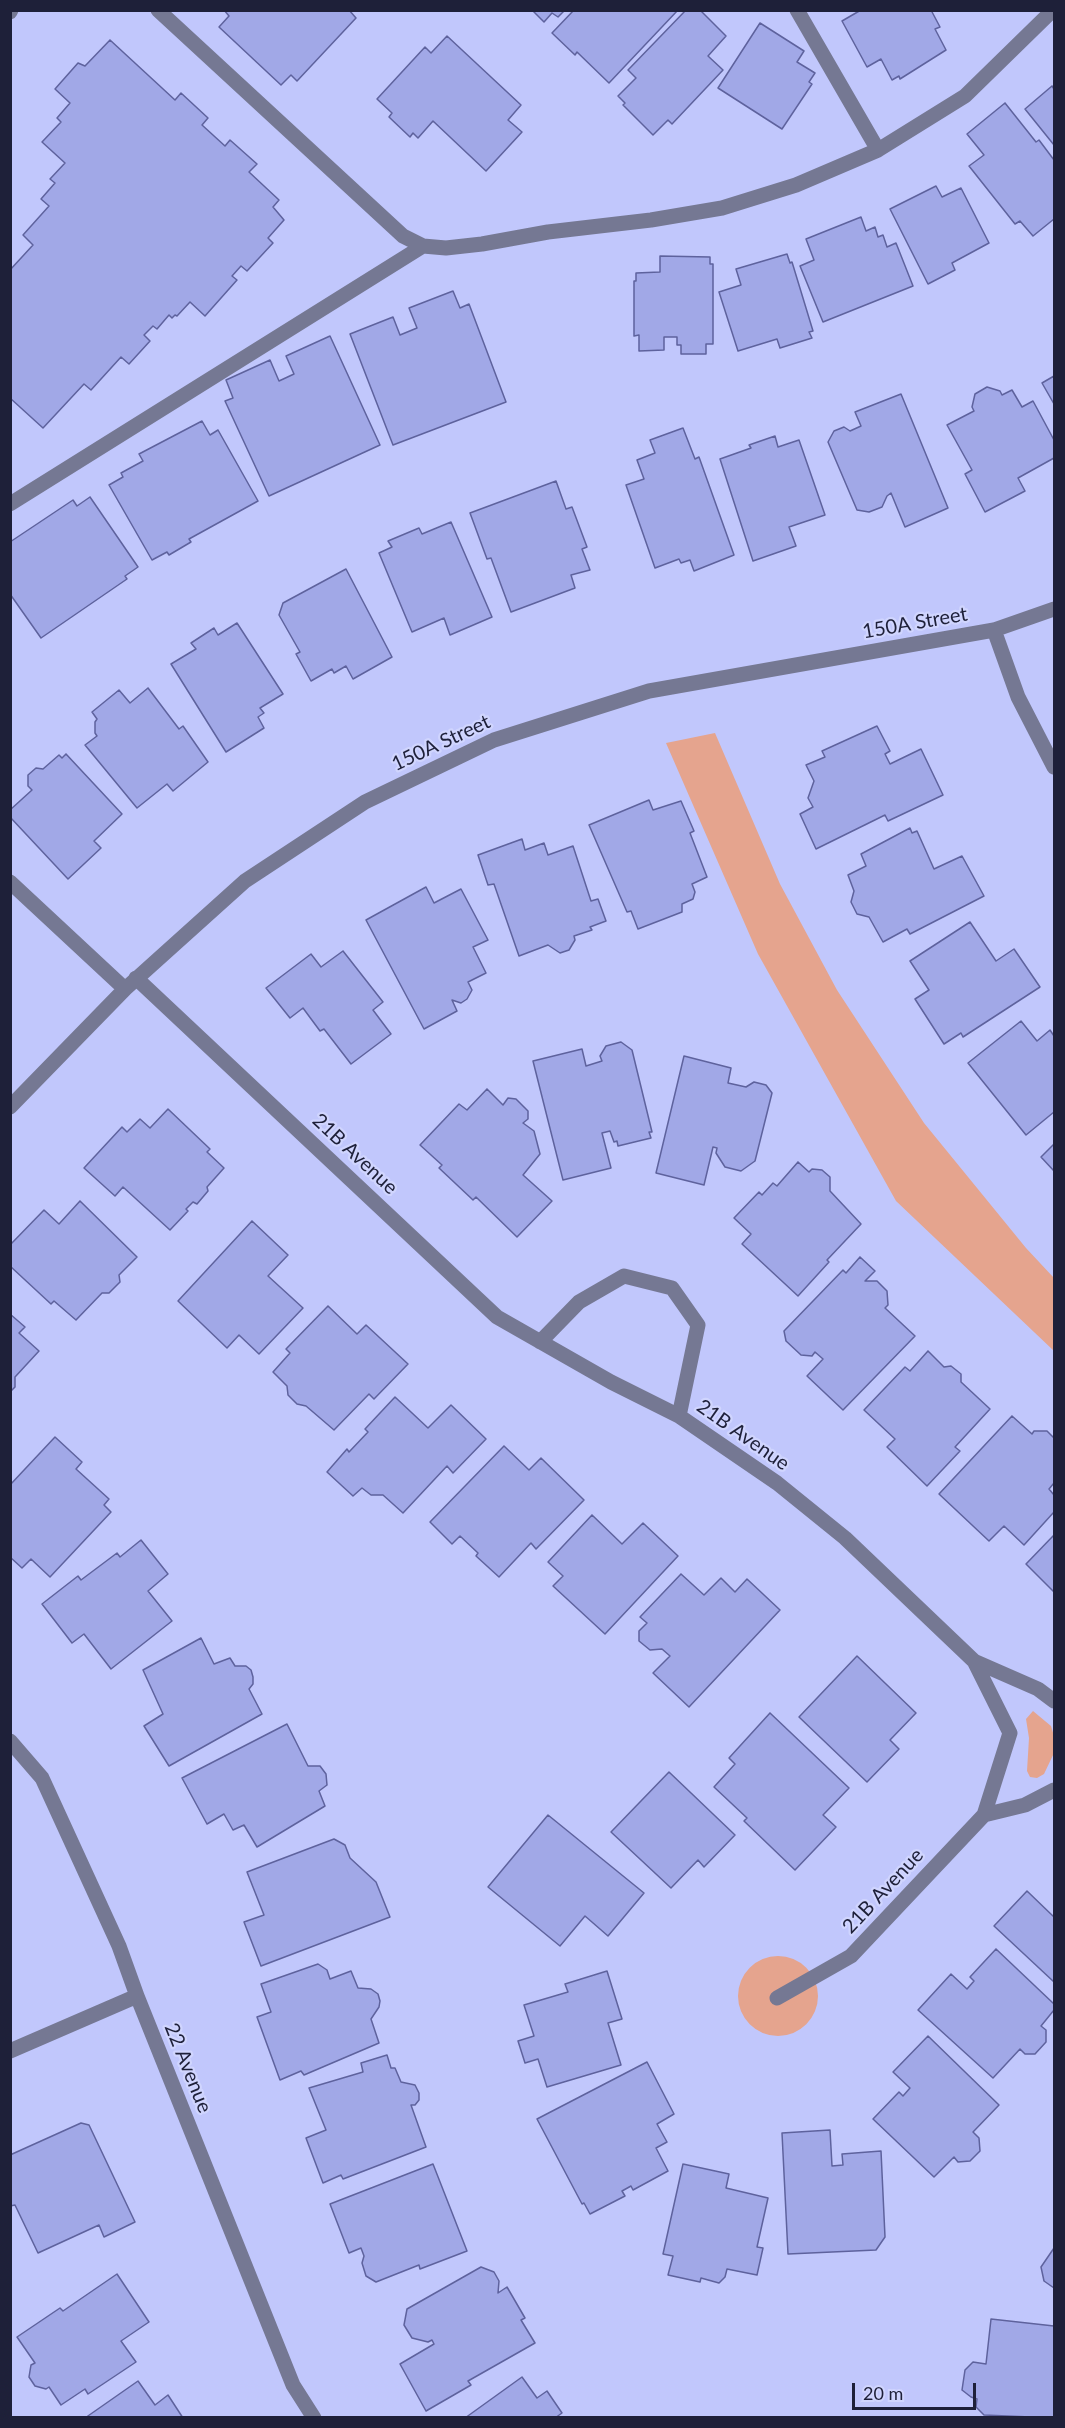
<!DOCTYPE html>
<style>
body{margin:0}
#map{position:relative;width:1065px;height:2428px;overflow:hidden;background:#c1c7fc;font-family:Lato,sans-serif}
canvas{display:block}
.frame{position:absolute;inset:0;border:12px solid #1e2039;pointer-events:none}
.scale{position:absolute;left:852px;top:2383px;width:124px;height:27px;box-sizing:border-box;border:3px solid #1e2039;border-top:0;padding-left:8px;font-size:18px;line-height:21px;white-space:nowrap;color:#1e2039;-webkit-text-stroke:4px #d0d5fe;paint-order:stroke}
</style>
<div id="map">
<canvas width="1065" height="2428"></canvas>
<div class="frame"></div>
<div class="scale">20 m</div>
</div>
<script>
const c = document.querySelector('canvas').getContext('2d');
c.lineJoin = 'round';
function fillPath(path, color) { c.fillStyle = color; c.fill(path, 'evenodd'); }
const toPath = rows => new Path2D(rows.map(r => 'M' + r).join(''));
function trace(path, color, width, dash) { c.strokeStyle = color; c.lineWidth = width; c.lineCap = dash ? 'butt' : 'round'; c.setLineDash(dash || []); c.stroke(path); }
function drawText(font, color, halo, rows, align = 'center') {
  c.font = font + ' Lato,sans-serif'; c.lineWidth = 4.5; c.setLineDash([]); c.textBaseline = 'middle'; c.strokeStyle = halo; c.fillStyle = color; for (const [text, x, y, turn = 0] of rows) {
    c.save(); c.translate(x, y); c.rotate((+turn || 0) * Math.PI / 180); c.textAlign = isNaN(turn) ? turn : align; if (halo) c.strokeText(text, 0, 0); c.fillText(text, 0, 0); c.restore();
  }
}
fillPath(toPath([
 [715,733,780,884,837,990,924,1123,1026,1248,1054,1278,1054,1351,896,1201,758,954,666,743],
 [1033,1711,1051,1726,1054,1736,1054,1753,1044,1774,1037,1778,1030,1777,1027,1771,1029,1738,1026,1719],
 '738 1996a40 40 0 1 1 80 0a40 40 0 1 1-80 0Z'
]), '#e5a48e');
const building = toPath([
 [224,10,349,10,356,18,297,81,291,75,281,85,219,27,229,16,224,10],
 [532,10,565,10,558,17,552,13,544,22,532,10],
 [574,10,678,10,609,83,577,52,575,55,552,33,574,10],
 [686,10,700,10,726,36,708,56,723,70,672,124,668,120,653,135,623,105,625,103,618,96,636,78,628,70,686,10],
 [861,10,931,10,940,27,935,29,946,50,900,79,899,76,892,80,881,59,867,67,842,21,861,10],
 [760,23,804,51,797,62,815,73,809,82,812,84,782,129,718,88,760,23],
 [447,36,521,105,508,120,522,132,486,171,433,121,418,138,413,133,410,137,389,117,392,113,377,99,425,47,431,53,447,36],
 [110,40,175,100,181,93,208,118,202,125,225,146,230,140,257,164,249,172,279,200,273,207,284,220,268,238,273,243,247,271,241,266,232,276,237,280,205,316,190,302,177,316,175,315,172,318,169,315,157,329,153,326,144,335,150,341,129,364,121,357,91,390,84,384,43,428,10,398,10,270,33,245,23,235,49,206,41,199,55,183,50,179,65,163,42,142,61,122,57,118,70,103,55,89,78,63,85,66,110,40],
 [1052,86,1054,89,1054,145,1025,109,1052,86],
 [1005,103,1036,142,1039,140,1054,160,1054,219,1033,236,1020,221,1015,224,969,166,984,155,967,134,1005,103],
 [936,186,942,197,961,188,989,243,952,263,955,270,928,284,890,209,936,186],
 [861,217,866,231,875,227,878,237,883,235,887,247,896,243,913,286,823,322,800,266,814,260,806,239,861,217],
 [787,254,790,263,792,262,813,331,809,332,812,338,780,348,777,339,738,351,719,292,741,285,736,269,787,254],
 [660,256,710,257,710,264,713,264,713,344,706,344,706,354,681,354,681,345,677,345,677,337,664,337,664,350,639,351,639,335,634,336,634,281,636,281,636,273,660,272,660,256],
 [453,291,460,308,469,304,506,402,393,445,350,334,393,317,400,335,417,328,409,308,453,291],
 [330,336,380,445,269,496,225,401,233,398,226,380,270,360,279,381,294,374,286,356,330,336],
 [1054,376,1054,404,1042,383,1054,376],
 [987,387,1000,391,1002,395,1012,390,1022,407,1033,401,1054,440,1054,458,1018,478,1025,491,985,512,965,474,972,470,947,425,974,411,972,407,975,394,987,387],
 [901,394,948,508,905,527,891,493,887,496,882,507,869,512,857,510,828,442,834,431,844,427,850,431,861,426,855,412,901,394],
 [202,421,210,435,218,430,258,501,189,539,191,542,169,555,167,552,152,560,109,485,123,477,121,473,143,461,139,454,202,421],
 [683,428,695,459,699,457,734,555,694,571,690,560,681,563,679,559,655,568,626,485,644,479,637,460,655,453,650,440,683,428],
 [775,436,778,447,799,440,825,515,789,527,796,546,753,561,720,459,751,448,749,445,775,436],
 [556,481,566,509,572,507,587,547,582,549,590,570,571,575,575,588,511,612,491,558,487,559,470,513,556,481],
 [90,497,138,567,125,576,127,579,41,638,10,594,10,542,73,500,77,506,90,497],
 [451,522,492,617,450,635,444,618,412,632,379,553,392,547,388,541,419,528,422,534,451,522],
 [346,569,392,657,353,679,346,666,334,673,332,669,311,681,296,654,300,652,279,615,283,603,346,569],
 [237,623,283,694,260,708,264,713,258,717,264,728,226,752,171,664,196,649,191,643,214,628,218,635,237,623],
 [148,688,179,729,183,726,208,762,173,791,167,784,137,808,85,745,97,736,95,733,95,722,97,719,92,712,119,690,130,703,148,688],
 [877,726,890,751,885,754,890,764,921,749,943,795,888,821,885,815,816,849,800,814,813,807,808,798,814,781,806,765,825,757,822,751,877,726],
 [66,754,122,814,94,841,101,848,68,879,10,817,10,810,32,790,28,786,28,775,36,768,43,769,59,755,62,758,66,754],
 [649,800,653,810,681,801,694,831,690,833,707,877,692,884,695,892,693,899,682,904,682,912,638,929,631,911,627,912,589,825,649,800],
 [910,828,912,833,917,831,934,869,962,856,984,896,910,934,907,929,883,942,869,917,857,914,851,902,854,891,848,875,866,866,861,854,910,828],
 [522,839,525,850,544,843,548,855,573,846,591,901,598,899,606,921,590,927,592,930,574,936,575,940,569,950,560,953,548,945,519,956,494,884,488,885,478,855,522,839],
 [426,887,434,903,461,889,488,940,473,947,486,973,468,982,472,990,467,999,461,1003,452,1000,457,1011,424,1029,366,920,426,887],
 [970,922,996,961,1014,949,1040,987,963,1037,961,1033,944,1044,915,999,929,990,910,961,970,922],
 [343,951,383,1002,373,1010,391,1034,351,1064,324,1029,320,1031,303,1008,290,1018,266,988,311,954,321,967,343,951],
 [1021,1021,1037,1041,1050,1030,1054,1036,1054,1112,1026,1135,968,1063,1021,1021],
 [621,1042,632,1050,652,1132,649,1132,651,1138,618,1146,617,1141,614,1142,610,1131,602,1133,611,1168,563,1180,533,1061,582,1049,586,1066,602,1061,600,1056,606,1046,621,1042],
 [684,1056,731,1068,728,1083,746,1087,754,1082,766,1085,772,1093,755,1161,741,1171,725,1167,716,1153,717,1148,713,1147,704,1185,656,1173,684,1056],
 [487,1089,503,1105,508,1098,516,1099,528,1111,528,1119,523,1123,534,1131,540,1154,523,1175,552,1201,517,1237,476,1197,473,1200,439,1168,442,1165,420,1145,459,1104,467,1110,487,1089],
 [168,1109,210,1149,207,1152,224,1168,207,1187,208,1191,197,1204,193,1202,186,1209,188,1211,170,1230,123,1187,115,1196,84,1168,122,1127,127,1132,140,1119,150,1128,168,1109],
 [1054,1144,1054,1171,1041,1157,1054,1144],
 [798,1162,809,1172,812,1169,822,1170,830,1177,830,1191,861,1224,827,1260,829,1262,798,1296,742,1244,751,1234,734,1218,759,1192,762,1195,773,1183,777,1186,798,1162],
 [80,1201,137,1257,119,1275,120,1282,109,1293,102,1293,76,1320,54,1301,51,1304,10,1266,10,1245,44,1210,59,1224,80,1201],
 [252,1221,288,1255,268,1276,303,1308,259,1354,239,1335,227,1348,178,1301,252,1221],
 [860,1257,875,1271,865,1281,877,1281,887,1291,888,1305,885,1308,915,1336,843,1410,807,1376,823,1359,815,1352,812,1356,801,1355,786,1341,784,1331,843,1270,846,1273,860,1257],
 [328,1306,357,1334,366,1325,408,1364,374,1399,369,1394,334,1430,306,1406,297,1404,288,1395,287,1386,273,1372,290,1353,286,1349,328,1306],
 [10,1314,25,1327,19,1333,39,1351,15,1377,15,1387,10,1392,10,1314],
 [928,1351,944,1367,951,1366,961,1374,961,1382,990,1409,955,1447,960,1451,927,1486,887,1447,895,1439,864,1410,905,1367,910,1371,928,1351],
 [395,1397,428,1428,451,1405,486,1439,453,1473,447,1466,403,1513,383,1495,371,1495,362,1488,353,1496,327,1472,347,1449,349,1452,368,1432,365,1429,395,1397],
 [1012,1416,1032,1434,1034,1431,1047,1431,1054,1438,1054,1483,1049,1489,1054,1495,1054,1512,1024,1545,1004,1526,989,1541,939,1494,1012,1416],
 [55,1437,82,1462,76,1469,109,1499,104,1505,111,1512,50,1577,31,1559,22,1568,10,1557,10,1485,55,1437],
 [504,1446,529,1470,541,1458,584,1500,536,1549,531,1543,499,1577,476,1556,478,1553,460,1536,452,1544,430,1522,504,1446],
 [592,1515,622,1544,643,1523,678,1556,605,1634,553,1586,563,1576,548,1562,592,1515],
 [1054,1535,1054,1592,1026,1564,1054,1535],
 [141,1540,168,1574,148,1591,172,1621,111,1669,84,1634,72,1643,42,1604,78,1576,81,1580,117,1553,120,1557,141,1540],
 [681,1574,704,1595,721,1578,735,1592,747,1579,780,1610,689,1707,653,1673,670,1656,662,1649,650,1650,639,1641,639,1631,647,1623,640,1617,681,1574],
 [201,1638,214,1664,230,1658,235,1666,246,1666,251,1670,253,1677,253,1684,249,1689,262,1714,169,1766,144,1726,163,1714,143,1670,201,1638],
 [857,1656,916,1713,890,1740,899,1749,867,1782,799,1717,857,1656],
 [770,1713,849,1788,823,1815,836,1827,795,1870,744,1821,747,1818,714,1787,735,1764,729,1758,770,1713],
 [287,1724,308,1766,320,1766,326,1774,327,1785,319,1791,325,1806,257,1847,244,1825,233,1830,224,1814,207,1824,182,1778,287,1724],
 [669,1772,735,1835,704,1867,698,1860,671,1888,611,1832,669,1772],
 [548,1815,644,1893,608,1936,585,1916,560,1946,488,1887,548,1815],
 [334,1839,345,1845,350,1858,376,1882,390,1917,261,1966,244,1922,264,1915,247,1872,334,1839],
 [1027,1891,1054,1917,1054,1982,994,1926,1027,1891],
 [996,1949,1054,2004,1054,2010,1041,2026,1046,2030,1046,2042,1035,2054,1025,2054,1020,2049,993,2078,918,2010,951,1974,967,1989,974,1981,970,1977,996,1949],
 [318,1964,327,1970,330,1979,351,1971,358,1988,371,1989,378,1994,380,2001,379,2007,371,2019,379,2043,304,2075,301,2071,280,2080,257,2017,271,2012,261,1984,318,1964],
 [607,1971,622,2019,608,2023,621,2065,547,2087,538,2059,525,2063,518,2041,534,2036,524,2005,568,1992,565,1984,607,1971],
 [928,2036,999,2105,973,2132,979,2138,980,2151,970,2161,958,2162,954,2157,934,2177,873,2119,899,2092,903,2096,910,2088,893,2072,928,2036],
 [387,2055,391,2068,395,2068,401,2082,415,2085,419,2093,419,2100,415,2105,411,2105,426,2147,343,2179,341,2175,323,2183,306,2138,326,2130,309,2088,363,2072,361,2063,387,2055],
 [647,2062,674,2114,657,2124,667,2142,656,2148,668,2171,633,2190,631,2186,622,2191,625,2196,590,2214,584,2203,582,2204,537,2119,647,2062],
 [81,2123,89,2125,135,2222,104,2237,99,2225,38,2253,15,2205,10,2206,10,2155,81,2123],
 [830,2130,832,2166,843,2165,842,2154,881,2151,885,2237,876,2250,788,2254,782,2133,830,2130],
 [433,2164,467,2251,420,2269,419,2265,376,2282,366,2276,362,2263,364,2256,361,2248,349,2253,330,2204,433,2164],
 [683,2164,729,2174,726,2188,768,2198,757,2247,763,2248,757,2275,727,2269,725,2277,719,2283,701,2278,700,2282,668,2275,673,2256,663,2254,683,2164],
 [1054,2248,1054,2288,1044,2281,1041,2267,1054,2248],
 [481,2267,494,2272,499,2281,498,2293,507,2287,525,2318,521,2320,535,2343,468,2381,471,2385,426,2411,400,2364,434,2344,432,2340,428,2342,412,2338,404,2325,407,2309,481,2267],
 [117,2274,149,2322,121,2341,136,2362,88,2394,85,2389,61,2405,49,2387,46,2389,35,2386,29,2377,31,2365,35,2363,17,2337,60,2308,63,2311,117,2274],
 [991,2319,1054,2326,1054,2418,984,2415,976,2407,977,2399,971,2397,962,2390,965,2370,973,2362,986,2364,991,2319],
 [522,2377,537,2398,547,2391,562,2413,555,2418,465,2418,522,2377],
 [138,2381,155,2405,168,2395,183,2418,85,2418,138,2381]
]);
fillPath(building, '#a1a8e7');
trace(building, '#5e629d', 1.5);
trace(toPath([
 [158,10,403,236,423,246,446,248,482,244,548,232,651,220,722,208,796,185,878,150,965,96,1053,10],
 [797,10,878,150],
 [10,12,11,10],
 [10,504,423,246],
 [994,630,1018,697,1054,767],
 [10,882,125,989],
 [136,978,497,1317,611,1382,679,1416,777,1483,845,1538,974,1661,1010,1733,984,1815,851,1956,777,1998],
 [10,1107,125,989,245,881,365,802,494,740,649,691,994,630,1054,609],
 [540,1342,579,1302,624,1276,672,1288,698,1325,679,1416],
 [974,1661,1038,1689,1054,1701],
 [10,1741,42,1778,119,1946,137,1996,293,2385,314,2418],
 [984,1815,1025,1805,1054,1790],
 [10,2051,137,1996]
]), '#757893', 15);
drawText('20px', '#1e2039', '#d0d5fe', [
 ["150A Street",915,623,-10],
 ["150A Street",441,743,-25],
 ["21B Avenue",355,1154,43],
 ["21B Avenue",743,1435,35],
 ["21B Avenue",883,1891,-47],
 ["22 Avenue",188,2068,68]
]);
</script>
